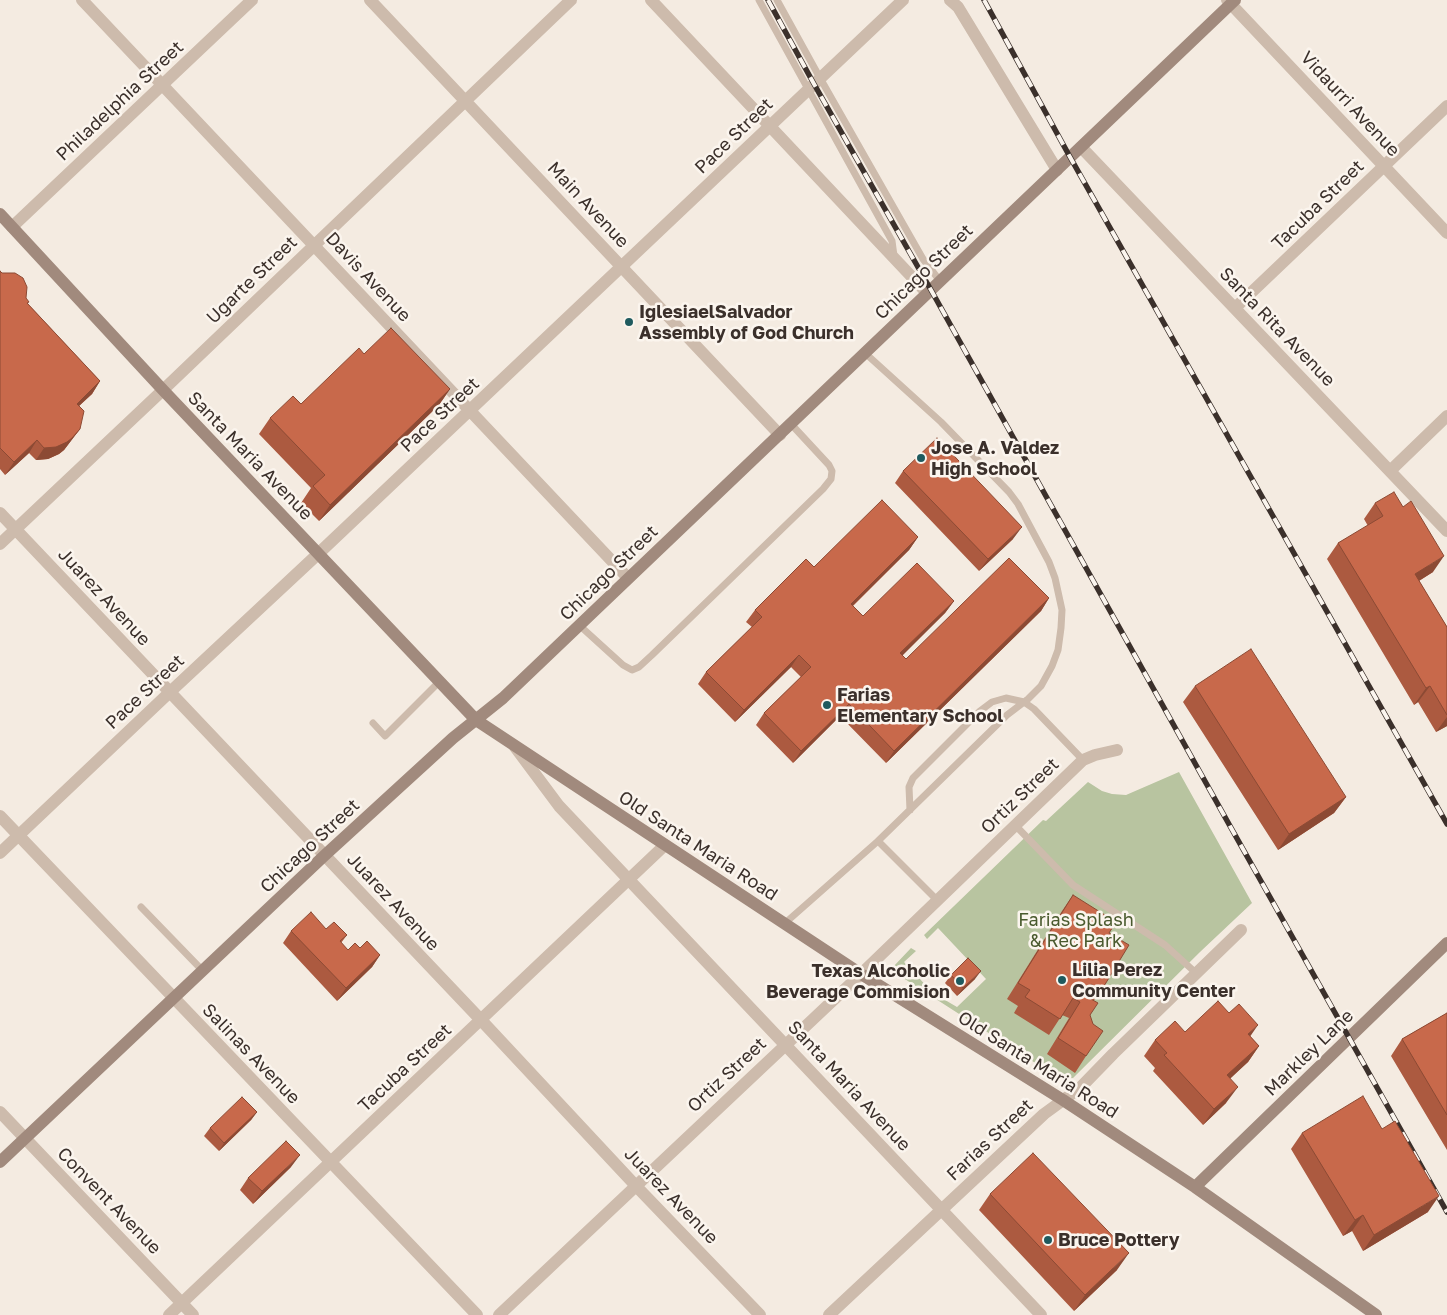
<!DOCTYPE html>
<style>
body{margin:0}
canvas{display:block;background:#f4ebe1}
</style>
<canvas width="1447" height="1315"></canvas>
<script>
const c = document.querySelector('canvas').getContext('2d');
c.lineJoin = 'round';
function fillPath(path, color) { c.fillStyle = color; c.fill(path, 'evenodd'); }
const toPath = rows => new Path2D(rows.map(r => 'M' + r).join(''));
function trace(path, color, width, dash) { c.strokeStyle = color; c.lineWidth = width; c.lineCap = dash ? 'butt' : 'round'; c.setLineDash(dash || []); c.stroke(path); }
function drawText(font, color, halo, rows, align = 'center') {
  c.font = font + ' "Golos Text",sans-serif'; c.lineWidth = 5; c.setLineDash([]); c.textBaseline = 'middle'; c.strokeStyle = halo; c.fillStyle = color; for (const [text, x, y, turn = 0] of rows) {
    c.save(); c.translate(x, y); c.rotate((+turn || 0) * Math.PI / 180); c.textAlign = isNaN(turn) ? turn : align; if (halo) c.strokeText(text, 0, 0); c.fillText(text, 0, 0); c.restore();
  }
}
fillPath(toPath([
 [1179,772,1252,903,1200,952,1073,1078,1057,1077,897,974,893,967,911,948,916,951,904,962,933,993,957,1007,986,979,938,928,927,939,924,935,1043,820,1046,821,1088,782,1102,791,1112,794,1126,795]
]), '#b8c4a0');
trace(toPath([
 [759,0,892,241,894,256],
 [777,0,820,78,923,259,940,281],
 [579,625,623,665,632,670,639,667,652,655,823,489,831,479,832,471,829,465,791,424],
 [373,723,385,736,440,681],
 [910,810,909,787,913,778,980,711,992,702,1006,698,1024,702,1034,709,1083,760],
 [1015,825,1073,885,1165,945,1196,973],
 [878,841,937,900],
 [141,907,203,971],
 [784,924,878,841,1007,715,1028,699,1041,686,1052,666,1058,650,1061,628,1062,610,1055,578,1049,562,1018,504,1009,492,941,422,865,353]
]), '#cdbbac', 7);
trace(toPath([
 [82,0,628,578],
 [370,0,780,435],
 [651,0,927,293],
 [950,0,958,7,1057,170],
 [1227,0,1447,233],
 [1081,147,1447,531],
 [12,227,252,0],
 [1235,308,1447,106],
 [1390,471,1447,416],
 [0,513,481,1020,636,1186,760,1315],
 [0,544,163,390,571,0],
 [515,747,559,806,1041,1315],
 [0,816,477,1315],
 [0,853,170,692,319,553,903,0],
 [0,1112,193,1315],
 [169,1315,665,845],
 [499,1315,861,974,1083,760,1095,755,1117,750],
 [829,1315,1044,1114,1081,1087,1113,1054,1241,930]
]), '#cdbbac', 12);
trace(toPath([
 [0,214,163,390,476,720,861,974,1063,1100,1195,1187,1376,1315],
 [0,1162,325,855,453,738,503,698,1235,0],
 [1195,1187,1447,943]
]), '#a18a7d', 12);
const rail = toPath([
 [768,0,814,84,931,290,1230,826,1447,1212],
 [984,0,1070,157,1447,824]
]);
trace(rail, '#3b302b', 5.5);
trace(rail, '#fbf5ee', 4, [11]);
fillPath(toPath([
 [0,271,26,298,28,304,100,381,92,394,79,406,80,429,64,450,59,454,48,459,36,460,29,453,5,475,0,469],
 [364,354,450,389,439,405,319,521,301,503,311,488,259,434,270,418,301,404],
 [903,471,1013,539,979,571,895,483],
 [1375,503,1433,572,1419,581,1447,627,1447,726,1436,732,1418,702,1414,705,1327,559,1338,543,1368,526,1364,519],
 [918,537,909,550,853,606,863,616,954,601,945,613,902,655,906,659,1049,598,1041,611,886,763,840,716,793,763,756,725,764,713,801,677,791,667,735,722,698,684,706,672,752,627,746,622,755,610,814,567],
 [1195,686,1346,797,1334,813,1278,850,1183,702],
 [1073,895,1109,933,1101,991,1094,1000,1090,1015,1086,1056,1075,1073,1047,1054,1069,1018,1062,1015,1049,1035,1014,1013,1018,1006,1007,999,1062,911],
 [326,929,347,935,341,943,348,950,360,948,380,955,372,967,337,1001,283,943,291,931],
 [951,975,975,979,957,996,945,983],
 [1447,1013,1447,1150,1391,1056,1402,1039],
 [1185,1032,1250,1036,1259,1046,1248,1062,1230,1078,1226,1103,1203,1125,1153,1071,1155,1068,1144,1056,1155,1040],
 [257,1112,251,1120,219,1151,204,1136,210,1128],
 [1302,1133,1428,1212,1363,1251,1352,1231,1343,1236,1291,1149],
 [291,1167,253,1204,240,1190,248,1178],
 [990,1194,1117,1270,1074,1311,979,1210]
]), '#ac5a40');
fillPath(toPath([
 [100,381,92,394,68,416,77,404],
 [450,389,439,405,319,521,330,505],
 [80,429,64,450,59,454,48,459,36,460,44,448],
 [37,440,29,453,5,475,14,462],
 [1022,527,1013,539,979,571,988,559],
 [918,537,909,550,842,616,851,604],
 [1444,556,1433,572,1404,590,1415,574],
 [1049,598,1041,611,886,763,894,751],
 [954,601,945,613,892,666,900,653],
 [799,655,791,667,735,722,744,710],
 [1430,686,1418,702,1414,705,1426,688],
 [849,704,840,716,793,763,801,751],
 [1447,717,1447,726,1436,732],
 [1346,797,1334,813,1278,850,1289,834],
 [380,955,372,967,337,1001,346,988],
 [981,971,975,979,957,996,963,988],
 [1258,1025,1247,1041,1248,1034],
 [1259,1046,1248,1062,1216,1092,1227,1075],
 [1238,1087,1226,1103,1203,1125,1214,1109],
 [257,1112,251,1120,219,1151,224,1143],
 [300,1155,291,1167,253,1204,262,1191],
 [1439,1196,1428,1212,1363,1251,1374,1235],
 [1363,1215,1352,1231,1343,1236,1355,1220],
 [1129,1253,1117,1270,1074,1311,1085,1295]
]), '#8c4a34');
const building = toPath([
 [0,271,2,273,15,273,23,278,27,287,26,298,29,302,27,303,100,381,77,404,84,411,80,429,72,438,67,442,56,447,44,448,37,440,14,462,0,448,0,271],
 [391,328,450,389,330,505,313,486,325,475,270,418,293,396,301,404,359,348,364,354,391,328],
 [937,438,1022,527,988,559,903,471,937,438],
 [1394,492,1403,507,1411,501,1444,556,1415,574,1447,627,1447,715,1430,686,1426,688,1338,543,1383,516,1375,503,1394,492],
 [882,500,918,537,851,604,863,616,917,563,954,601,900,653,906,659,1009,558,1049,598,894,751,849,704,801,751,764,713,811,667,799,655,744,710,706,672,762,617,755,610,806,559,814,567,882,500],
 [1251,649,1346,797,1289,834,1195,686,1251,649],
 [1073,895,1116,922,1109,933,1129,945,1101,991,1091,984,1084,995,1098,1003,1090,1015,1093,1024,1103,1031,1086,1056,1058,1038,1080,1002,1073,998,1060,1019,1025,997,1030,990,1018,983,1073,895],
 [311,912,326,929,334,922,347,935,340,941,348,950,355,943,360,948,367,941,380,955,346,988,291,931,311,912],
 [968,958,981,971,963,988,951,975,968,958],
 [1218,1001,1229,1013,1239,1004,1258,1025,1248,1034,1259,1046,1227,1075,1238,1087,1214,1109,1164,1055,1167,1053,1155,1040,1175,1021,1185,1032,1218,1001],
 [1447,1013,1447,1115,1402,1039,1447,1013],
 [1363,1096,1382,1129,1395,1121,1439,1196,1374,1235,1363,1215,1355,1220,1302,1133,1363,1096],
 [242,1097,257,1112,224,1143,210,1128,242,1097],
 [286,1141,300,1155,262,1191,248,1178,286,1141],
 [1033,1153,1129,1253,1085,1295,990,1194,1033,1153]
]);
fillPath(building, '#c8694b');
trace(building, '#8c4a34', 1);
for (const [x, y, r, color] of [
 [629,322,5,"#1f5a5e"],
 [921,458,5,"#1f5a5e"],
 [827,705,5,"#1f5a5e"],
 [1062,980,5,"#1f5a5e"],
 [960,981,5,"#1f5a5e"],
 [1048,1240,5,"#1f5a5e"]
]) { const dot = new Path2D(); dot.arc(x, y, r, 0, 2 * Math.PI); c.fillStyle = color; c.fill(dot); trace(dot, '#fbf5ee', 2); }
drawText('18px', '#3b302b', '#fbf5ee', [
 ["Philadelphia Street",120,101,-43],
 ["Vidaurri Avenue",1350,104,47],
 ["Pace Street",734,136,-44],
 ["Main Avenue",588,205,47],
 ["Tacuba Street",1318,205,-44],
 ["Chicago Street",924,272,-44],
 ["Davis Avenue",368,277,47],
 ["Ugarte Street",252,280,-44],
 ["Santa Rita Avenue",1277,327,46],
 ["Pace Street",440,415,-43],
 ["Santa Maria Avenue",250,456,46],
 ["Chicago Street",609,573,-44],
 ["Juarez Avenue",104,597,47],
 ["Pace Street",145,692,-43],
 ["Ortiz Street",1020,796,-44],
 ["Chicago Street",310,846,-43],
 ["Old Santa Maria Road",698,846,33],
 ["Juarez Avenue",393,902,47],
 ["Markley Lane",1309,1053,-44],
 ["Salinas Avenue",251,1054,46],
 ["Old Santa Maria Road",1038,1065,32],
 ["Tacuba Street",405,1068,-43],
 ["Ortiz Street",727,1075,-43],
 ["Santa Maria Avenue",849,1086,47],
 ["Farias Street",990,1140,-43],
 ["Juarez Avenue",671,1196,46],
 ["Convent Avenue",109,1201,46]
]);
drawText('bold 18px', '#3b302b', '#fbf5ee', [
 ["IglesiaelSalvador",639,312],
 ["Assembly of God Church",639,333],
 ["Jose A. Valdez",931,448],
 ["High School",931,469],
 ["Farias",837,695],
 ["Elementary School",837,716],
 ["Lilia Perez",1072,970],
 ["Community Center",1072,991],
 ["Texas Alcoholic",950,971,"right"],
 ["Beverage Commision",950,992,"right"],
 ["Bruce Pottery",1058,1240]
], 'left');
drawText('18px', '#4a5a2e', '#fbf5ee', [
 ["Farias Splash",1076,920],
 ["& Rec Park",1076,941]
]);
</script>
